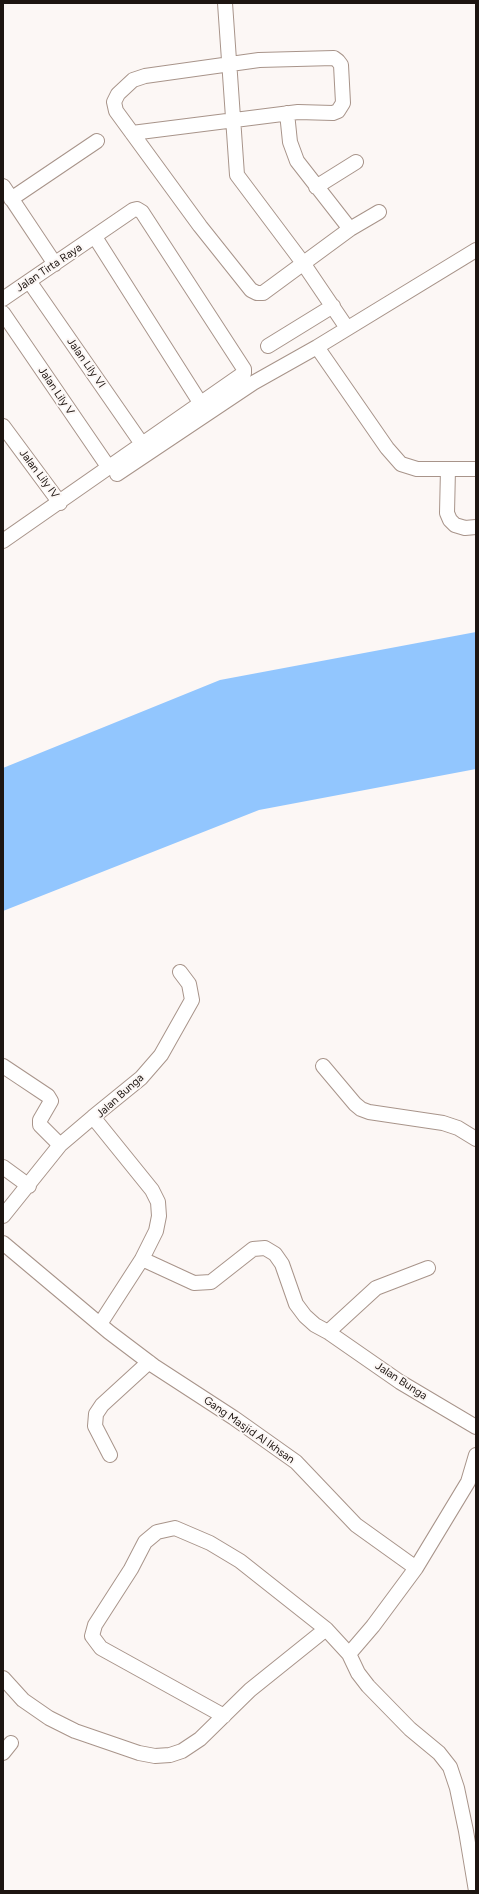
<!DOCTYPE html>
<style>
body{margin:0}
#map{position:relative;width:479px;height:1894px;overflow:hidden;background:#fcf7f5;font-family:Figtree,sans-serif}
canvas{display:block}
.frame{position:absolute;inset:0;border:4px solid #1d1511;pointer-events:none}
</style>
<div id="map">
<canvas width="479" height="1894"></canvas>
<div class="frame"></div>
</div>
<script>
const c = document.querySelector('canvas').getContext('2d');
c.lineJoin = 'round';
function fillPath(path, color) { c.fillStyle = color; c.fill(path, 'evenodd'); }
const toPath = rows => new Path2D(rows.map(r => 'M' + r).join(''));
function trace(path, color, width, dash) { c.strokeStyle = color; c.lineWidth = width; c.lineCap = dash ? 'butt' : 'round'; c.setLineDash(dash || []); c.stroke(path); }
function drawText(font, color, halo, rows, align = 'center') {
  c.font = font + ' Figtree,sans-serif'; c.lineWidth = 4; c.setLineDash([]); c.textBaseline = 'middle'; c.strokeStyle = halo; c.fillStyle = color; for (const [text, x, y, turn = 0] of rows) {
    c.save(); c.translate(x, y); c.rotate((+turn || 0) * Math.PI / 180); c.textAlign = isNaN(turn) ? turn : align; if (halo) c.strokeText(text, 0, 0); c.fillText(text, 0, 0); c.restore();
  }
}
fillPath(toPath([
 [476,632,476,769,259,810,3,911,3,768,220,680]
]), '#92c6fe');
const street = toPath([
 [225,3,237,175,303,263,347,328],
 [287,113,290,142,297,161,350,229],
 [132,133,298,112,333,113,338,111,343,103,341,65,338,61,334,58,259,60,145,76,133,80,118,94,114,102,116,111,200,226,251,290,257,293,263,293,350,229,379,212],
 [3,186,55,264],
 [316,187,356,162],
 [11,199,97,141],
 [95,237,201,404],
 [29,281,142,444],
 [3,299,133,210,137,209,142,212,244,369,244,373,3,541],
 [3,313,109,468],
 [268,346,333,306],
 [317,347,387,448,401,464,417,469,476,469],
 [3,426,60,503],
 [448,469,447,513,450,520,455,525,465,528,476,527],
 [117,474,253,383,317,347,476,250],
 [3,1066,48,1096,51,1101,40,1120,40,1125,60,1145],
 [323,1066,355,1104,361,1109,369,1112,443,1123,458,1128,476,1139],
 [3,1167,29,1186],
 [3,1216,60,1145,93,1117],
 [3,1243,109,1332,154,1366,234,1418,296,1462,356,1525,416,1568],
 [142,1259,194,1283,211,1282,253,1249,265,1248,275,1254,282,1264,296,1304,305,1316,315,1325,328,1332,400,1382,476,1427],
 [100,1324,142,1259,156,1231,159,1216,158,1202,152,1190,93,1117,141,1078,161,1055,192,1000,189,984,180,972],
 [328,1332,376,1288,428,1268],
 [110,1455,95,1426,96,1414,102,1405,149,1362],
 [3,1678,23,1700,49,1718,75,1731,139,1753,155,1756,170,1755,182,1751,200,1739,250,1690,326,1629],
 [224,1716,101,1648,92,1636,95,1625,131,1569,145,1542,157,1532,175,1528,210,1543,240,1561,326,1629,349,1654],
 [3,1753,11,1743],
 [476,1891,466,1831,457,1788,450,1767,439,1753,410,1729,368,1686,358,1673,349,1654,373,1626,416,1568,468,1482,476,1455]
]);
trace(street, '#a8948a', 16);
trace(street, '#fff', 14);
drawText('11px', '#1d1511', '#fcf7f5', [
 ["Jalan Tirta Raya",49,268,-34],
 ["Jalan Lily VI",86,363,55],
 ["Jalan Lily V",56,391,56],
 ["Jalan Lily IV",39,474,53],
 ["Jalan Bunga",120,1096,-42],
 ["Jalan Bunga",401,1381,33],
 ["Gang Masjid Al Ikhsan",249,1430,35]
]);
</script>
